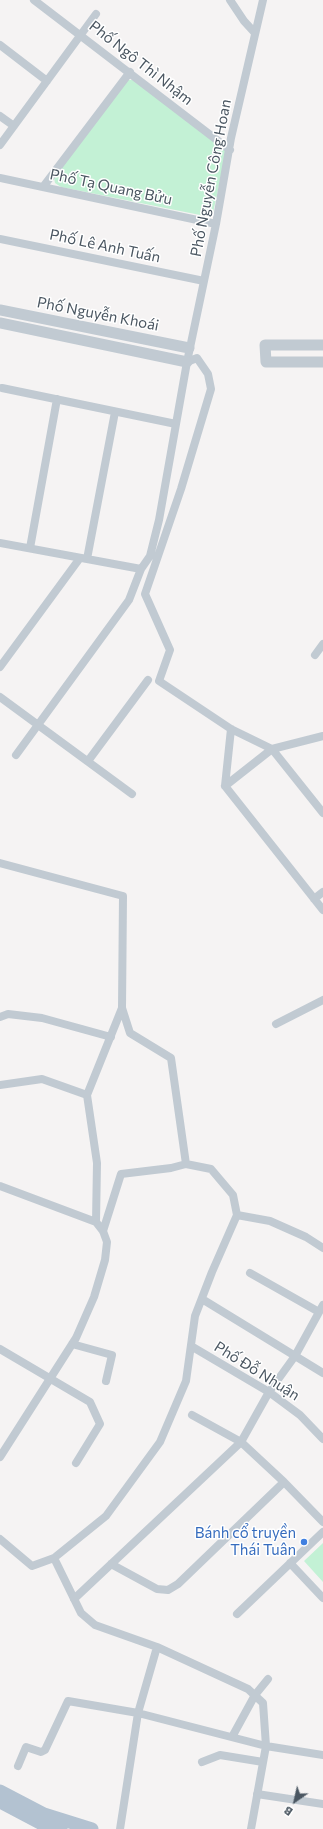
<!DOCTYPE html>
<meta charset="utf-8">
<style>
body{margin:0}
#map{position:relative;width:323px;height:1829px;overflow:hidden;background:#f5f3f3;font-family:Commissioner,sans-serif}
canvas{display:block}
.north{position:absolute;left:275px;top:1781px;width:40px;height:40px;-webkit-text-stroke:3px #fff;paint-order:stroke;rotate:214deg;font-size:11px;font-weight:700;line-height:16px;text-align:center;color:#4a5661}
.north::after{content:'';display:block;margin:auto;width:14px;height:18px;background:#4a5661;clip-path:polygon(50% 0,100% 100%,50% 72%,0 100%)}
</style>
<div id="map">
<canvas width="323" height="1829"></canvas>
<div class="north">B</div>
</div>
<script>
const c = document.querySelector('canvas').getContext('2d');
c.lineJoin = 'round';
function fillPath(path, color) { c.fillStyle = color; c.fill(path, 'evenodd'); }
const toPath = rows => new Path2D(rows.map(r => 'M' + r).join(''));
function trace(path, color, width, dash) { c.strokeStyle = color; c.lineWidth = width; c.lineCap = dash ? 'butt' : 'round'; c.setLineDash(dash || []); c.stroke(path); }
function drawText(font, color, halo, rows, align = 'center') {
  c.font = font + ' Commissioner,sans-serif'; c.lineWidth = 3; c.setLineDash([]); c.textBaseline = 'middle'; c.strokeStyle = halo; c.fillStyle = color; for (const [text, x, y, turn = 0] of rows) {
    c.save(); c.translate(x, y); c.rotate((+turn || 0) * Math.PI / 180); c.textAlign = isNaN(turn) ? turn : align; if (halo) c.strokeText(text, 0, 0); c.fillText(text, 0, 0); c.restore();
  }
}
fillPath(toPath([
 [128,80,133,80,225,150,226,153,213,213,205,216,61,187,55,183,54,178],
 [323,1543,323,1582,304,1561]
]), '#c3f1d5');
trace(toPath([
 [34,0,230,150],
 [230,0,244,21,255,33],
 [0,45,47,81],
 [0,116,14,126],
 [0,145,96,14],
 [0,178,216,224],
 [43,187,130,72],
 [0,239,204,281],
 [187,362,197,358,208,374,211,389,181,489,145,594,170,650,159,681,231,729,272,749,323,813],
 [2,388,176,424],
 [0,543,141,569],
 [30,548,57,399],
 [87,559,115,412],
 [315,655,323,644],
 [0,667,80,558],
 [0,697,132,794],
 [323,736,272,749,225,786,323,910],
 [16,755,129,600,141,569,150,556,159,520,187,362,216,224,231,138,263,0],
 [88,761,148,680],
 [225,786,231,729],
 [0,863,123,896,122,1008,130,1033,171,1058,186,1164],
 [314,899,323,892],
 [0,1017,8,1014,42,1018,111,1037],
 [276,1024,323,1000],
 [0,1085,42,1079,87,1095],
 [0,1186,96,1222],
 [237,1215,270,1221,306,1237,323,1248],
 [250,1273,319,1312],
 [202,1299,323,1373],
 [72,1344,112,1355,106,1381],
 [191,1346,269,1392,300,1415,323,1439],
 [0,1349,90,1402,100,1424,76,1463],
 [192,1415,241,1442,284,1482,323,1522],
 [0,1457,76,1338,94,1297,105,1260,107,1242,103,1231,96,1222,97,1163,87,1095,122,1008],
 [0,1539,32,1566,54,1558,106,1516,160,1442,186,1381,195,1316,212,1272,237,1215,233,1195,211,1169,186,1164,171,1168,121,1174,103,1231],
 [54,1558,81,1613,95,1625,157,1647,248,1689,263,1703,266,1746,251,1829],
 [290,1563,323,1598],
 [111,1564,157,1589,168,1590,178,1584,284,1482],
 [74,1599,241,1442,269,1392,295,1356,323,1305],
 [237,1614,323,1532],
 [232,1737,255,1695,268,1679],
 [202,1762,220,1755,263,1762],
 [18,1766,26,1747,41,1752,45,1750,68,1701,138,1713,266,1746,323,1755],
 [257,1794,323,1804],
 [120,1829,138,1713,157,1647]
]), '#c1cad2', 8);
trace(toPath([
 [0,310,189,348],
 [0,323,187,362],
 [323,345,265,345,266,362,323,362]
]), '#c1cad2', 11);
trace(toPath([
 [0,1791,44,1814,92,1829],
 [0,1802,40,1823,61,1829]
]), '#b3c2d1', 13);
for (const [x, y, r, color] of [
 [304,1542,4,"#3f7fe0"]
]) { const dot = new Path2D(); dot.arc(x, y, r, 0, 2 * Math.PI); c.fillStyle = color; c.fill(dot); trace(dot, '#fff', 1.5); }
drawText('15px', '#4a5661', '#fff', [
 ["Phố Ngô Thì Nhậm",141,63,38],
 ["Phố Nguyễn Công Hoan",211,178,-79],
 ["Phố Tạ Quang Bửu",111,187,12],
 ["Phố Lê Anh Tuấn",105,246,12],
 ["Phố Nguyễn Khoái",98,314,11],
 ["Phố Đỗ Nhuận",257,1371,32]
]);
drawText('15px', '#366cbe', '#fff', [
 ["Bánh cổ truyền",296,1533],
 ["Thái Tuân",296,1550]
], 'right');
</script>
